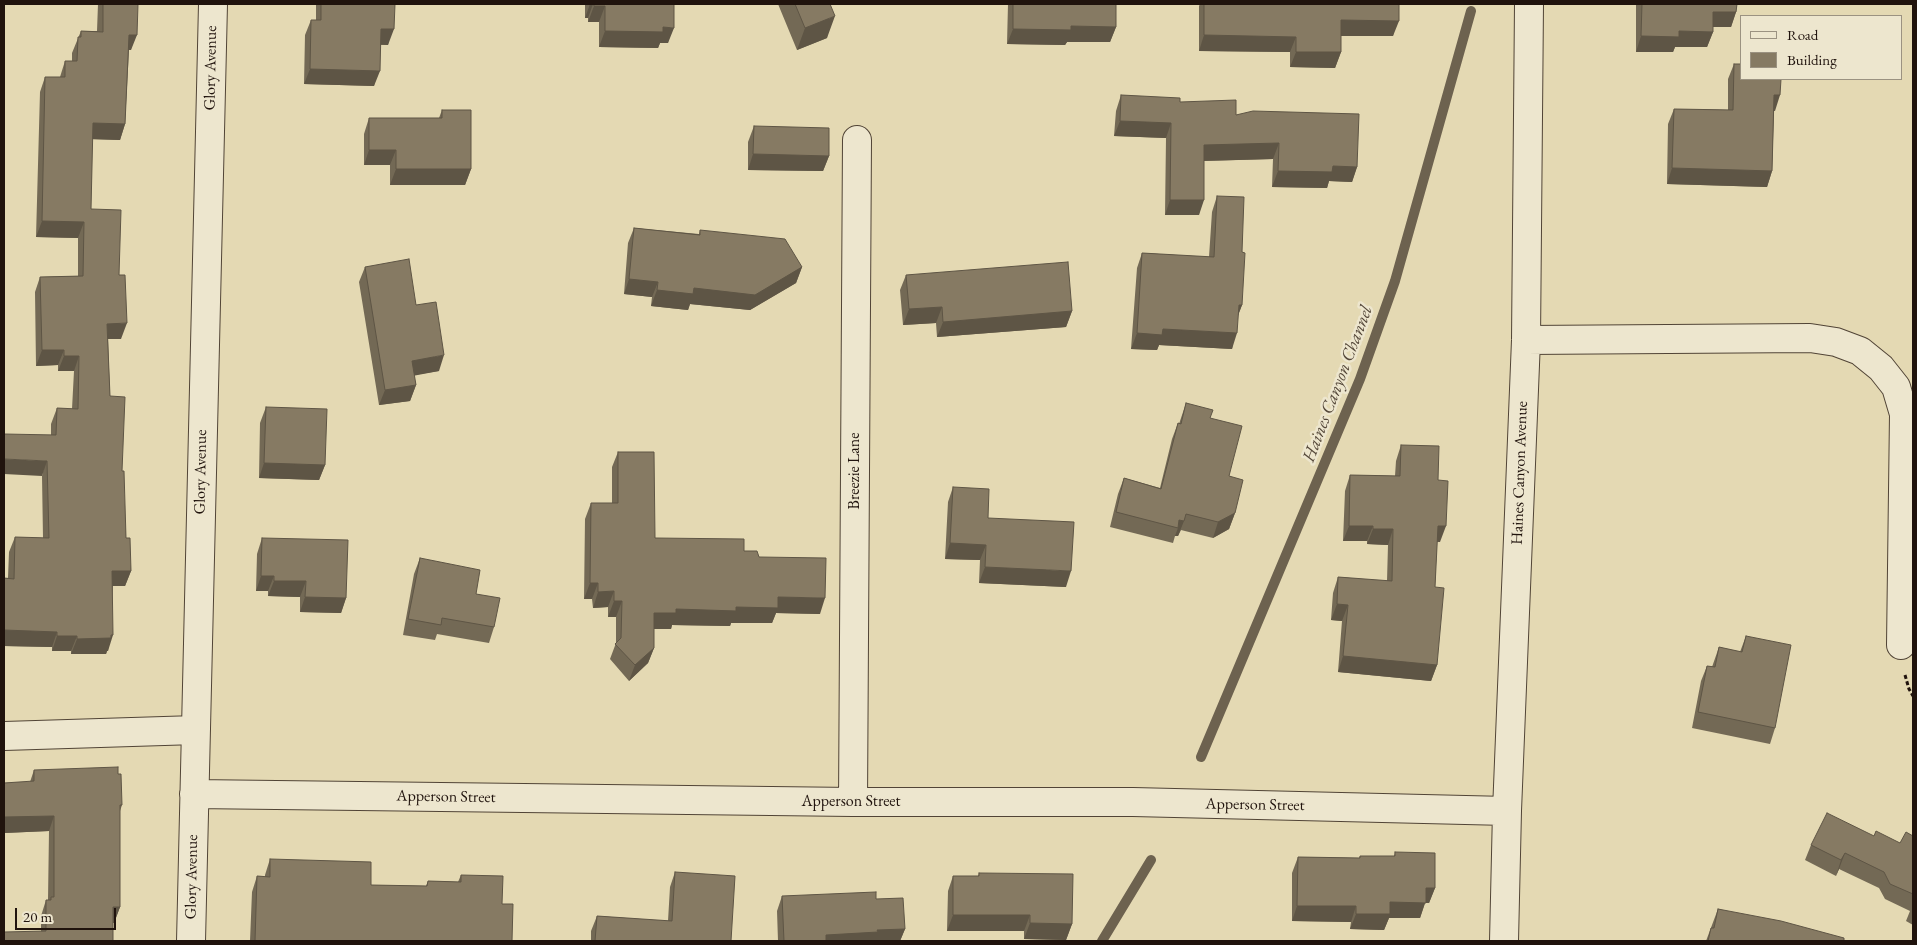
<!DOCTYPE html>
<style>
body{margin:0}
#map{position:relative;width:1917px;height:945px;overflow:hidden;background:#e4d9b3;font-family:"EB Garamond",serif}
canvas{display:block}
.frame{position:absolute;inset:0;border:5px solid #20130d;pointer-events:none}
.legend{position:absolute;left:1740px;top:15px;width:162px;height:65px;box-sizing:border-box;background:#ede6ce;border:1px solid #9b9281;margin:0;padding:6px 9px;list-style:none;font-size:15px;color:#20130d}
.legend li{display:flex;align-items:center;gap:10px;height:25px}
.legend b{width:25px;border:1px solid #9b9281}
.scale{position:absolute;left:15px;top:908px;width:101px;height:22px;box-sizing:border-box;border:2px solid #20130d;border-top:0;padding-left:6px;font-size:15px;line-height:18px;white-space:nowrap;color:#20130d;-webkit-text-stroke:4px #ede6ce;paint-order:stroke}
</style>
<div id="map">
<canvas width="1917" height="945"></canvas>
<div class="frame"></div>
<ul class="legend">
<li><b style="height:6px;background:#ede6ce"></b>Road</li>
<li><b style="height:14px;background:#867a63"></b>Building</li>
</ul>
<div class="scale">20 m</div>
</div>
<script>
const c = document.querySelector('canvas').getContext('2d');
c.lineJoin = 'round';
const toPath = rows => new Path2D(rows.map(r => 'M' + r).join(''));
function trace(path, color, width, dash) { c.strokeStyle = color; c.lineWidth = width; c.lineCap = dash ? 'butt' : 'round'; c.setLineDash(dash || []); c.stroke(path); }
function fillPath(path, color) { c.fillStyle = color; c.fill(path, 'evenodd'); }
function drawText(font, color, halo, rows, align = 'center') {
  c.font = font + ' "EB Garamond",serif'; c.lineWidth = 5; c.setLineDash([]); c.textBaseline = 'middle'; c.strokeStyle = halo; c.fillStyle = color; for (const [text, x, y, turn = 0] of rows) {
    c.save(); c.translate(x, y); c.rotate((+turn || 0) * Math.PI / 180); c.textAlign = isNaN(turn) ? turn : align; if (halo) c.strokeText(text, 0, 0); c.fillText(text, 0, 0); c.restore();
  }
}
trace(toPath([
 [1201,757,1360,379,1395,281,1471,11],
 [1102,941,1151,860]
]), '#6d624f', 10);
const minor = toPath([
 [1526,340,1810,338,1836,342,1860,351,1881,368,1896,387,1904,414,1901,645],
 [4,736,196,730],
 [194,794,853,802,1133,802,1507,811],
 [853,802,857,140],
 [191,941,213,4],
 [1504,941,1507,811,1526,340,1529,4]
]);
trace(minor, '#514436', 30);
trace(toPath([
 [1905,675,1909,689,1913,696]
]), '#20130d', 3, [4, 2.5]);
trace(minor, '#ede6ce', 28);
fillPath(toPath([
 [98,4,136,4,131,50,129,50,125,124,120,140,92,139,91,209,119,275,121,339,108,339,110,396,122,471,126,538,131,571,125,586,113,586,108,651,107,651,106,654,71,654,71,651,52,651,52,647,4,646,4,578,8,578,9,552,15,537,43,538,42,476,51,435,51,424,57,408,72,409,74,371,58,371,58,365,36,366,35,292,40,277,78,276,78,238,36,237,40,92,45,77,60,77,65,61,72,61,72,53,81,31,97,31],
 [316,4,395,4,388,45,381,45,374,86,304,84,305,35,311,20,316,20],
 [585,4,674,4,668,43,660,43,658,48,599,47,599,22,588,22,588,18,585,18],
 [778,4,830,4,827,38,797,50],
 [1008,4,1116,4,1116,27,1110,42,1067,42,1065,45,1007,44],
 [1200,4,1399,4,1393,36,1341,36,1341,52,1335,68,1290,67,1290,52,1199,51,1199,6],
 [1636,4,1737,4,1736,12,1731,27,1713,27,1713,32,1707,47,1675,47,1673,52,1636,52],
 [1734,64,1775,111,1774,111,1772,171,1767,187,1667,184,1668,124,1674,109,1728,110,1728,79],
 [1121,95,1180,102,1236,115,1357,167,1352,182,1329,181,1327,188,1272,187,1273,159,1204,161,1199,215,1165,215,1166,138,1114,136,1116,111],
 [442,110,471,169,465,185,390,185,390,165,364,165,364,134,369,118,439,118],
 [754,126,829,156,823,171,748,170,748,142],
 [1217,196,1242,252,1242,305,1238,315,1232,349,1159,345,1157,350,1131,349,1137,268,1142,253,1209,257,1212,212],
 [634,228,699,234,700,230,802,267,796,283,750,310,690,304,688,310,651,306,652,297,624,294,628,243],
 [365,267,416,305,439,371,414,375,416,385,410,401,379,405,359,282],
 [906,275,1072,311,1066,327,937,337,936,323,903,325,900,290],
 [1186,403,1210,418,1229,476,1235,513,1229,529,1213,538,1181,530,1178,536,1175,536,1173,543,1110,527,1118,494,1124,478,1160,488,1172,439,1178,423,1179,424],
 [266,407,325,465,319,480,259,478,260,423],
 [1401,445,1438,480,1440,542,1437,542,1435,587,1437,665,1431,681,1338,672,1342,621,1331,620,1333,593,1338,577,1387,581,1388,545,1367,544,1367,541,1343,541,1345,491,1350,475,1395,476,1396,461],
 [618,452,655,538,744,551,759,557,820,614,776,613,772,623,731,623,730,626,672,625,671,629,654,629,654,648,648,663,629,681,610,659,616,643,616,617,608,617,608,607,593,608,592,599,584,599,585,519,591,503,612,503,612,467],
 [953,487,988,518,1066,587,979,583,980,560,945,559,948,502],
 [262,538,346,598,341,613,300,612,300,597,268,596,268,591,256,591,257,554],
 [420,558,476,594,494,627,489,643,437,634,435,640,403,635,414,574],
 [1746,636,1775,728,1770,744,1692,728,1701,681,1707,666,1712,667,1719,647,1740,652],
 [34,770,122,805,120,811,120,907,114,923,113,923,113,941,41,932,41,916,46,900,48,900,49,831,4,833,4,783,30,782],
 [1874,836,1900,843,1913,836,1913,925,1906,921,1910,911,1885,899,1879,888,1839,869,1836,876,1805,860,1811,845],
 [1395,852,1435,888,1429,903,1425,903,1420,918,1389,918,1384,930,1350,929,1351,922,1292,921,1292,873,1298,857,1359,858,1360,856,1394,856],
 [270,859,371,885,426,886,428,881,458,882,461,875,502,904,512,941,250,941,252,892,257,876,265,877,265,875],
 [675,872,731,941,591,941,591,931,597,916,668,921,670,887],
 [979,873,1072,924,1066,940,1024,939,1024,931,947,931,948,891,953,876,978,876],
 [782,896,876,899,905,929,900,941,778,941,777,911],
 [1718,909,1844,941,1706,941]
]), '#736955');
fillPath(toPath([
 [590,4,593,4,588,18,585,18],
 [594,6,605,6,599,22,588,22],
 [1713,12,1736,12,1731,27,1707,27],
 [835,16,827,38,797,50,805,28],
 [1341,20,1399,21,1393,36,1335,36],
 [1071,26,1116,27,1110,42,1067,42,1065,45,1007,44,1013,29],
 [663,27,674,28,668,43,660,43,658,48,599,47,605,31],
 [381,29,394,29,388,45,376,44],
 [1679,31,1713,32,1707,47,1675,47,1673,52,1636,52,1641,36],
 [129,35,137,35,131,50,124,50],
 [1204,35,1296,37,1290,52,1199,51],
 [1296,52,1341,52,1335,68,1290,67],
 [310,69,380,71,374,86,304,84],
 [1774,95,1780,95,1775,111,1768,110],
 [1120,121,1171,123,1166,138,1114,136],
 [93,123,125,124,120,140,87,139],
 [1279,143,1273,159,1199,161,1204,145],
 [369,150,396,150,390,165,364,165],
 [753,154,829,156,823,171,748,170],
 [1333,166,1357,167,1352,182,1329,181,1327,188,1272,187,1278,171],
 [1672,168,1772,171,1767,187,1667,184],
 [396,169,471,169,465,185,390,185],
 [1170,200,1204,200,1199,215,1165,215],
 [42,221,84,222,78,238,36,237],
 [802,267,796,283,750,310,690,304,688,310,651,306,657,290,694,288],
 [629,279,658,282,652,297,624,294],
 [1239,305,1242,305,1236,321],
 [942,307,936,323,903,325,909,309],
 [1072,311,1066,327,937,337,943,322],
 [127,323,121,339,102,339,107,324],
 [1163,329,1237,333,1232,349,1159,345,1157,350,1131,349,1137,333],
 [42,350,64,350,58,365,36,366],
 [444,355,439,371,407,377,412,361],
 [64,356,79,356,74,371,58,371],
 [416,385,410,401,379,405,385,390],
 [4,459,47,461,42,476,4,474],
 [264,463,325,465,319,480,259,478],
 [1235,513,1229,529,1213,538,1218,522],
 [1179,520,1184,521,1178,536,1175,536,1178,528],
 [1349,526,1373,526,1367,541,1343,541],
 [1438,526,1446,526,1440,542,1432,541],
 [1373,529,1393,529,1388,545,1367,544],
 [950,543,986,545,980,560,945,559],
 [985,567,1071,571,1066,587,979,583],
 [112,571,131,571,125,586,107,586],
 [261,576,274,576,268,591,256,591],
 [274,581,306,581,300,597,268,596],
 [590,583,598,583,592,599,584,599],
 [614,591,608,607,593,608,598,592],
 [305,597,346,598,341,613,300,612],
 [778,597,825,598,820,614,776,613,772,623,731,623,730,626,672,625,671,629,649,629,654,613,676,609,736,607],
 [614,601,622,601,616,617,608,617],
 [1337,604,1348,605,1342,621,1331,620],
 [4,630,57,632,52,647,4,646],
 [113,635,108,651,107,651,106,654,71,654,77,639],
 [57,636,77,636,71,651,52,651],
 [654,648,648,663,629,681,635,665],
 [1343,656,1437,665,1431,681,1338,672],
 [54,816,49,831,4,833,4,817],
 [1845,853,1839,869,1836,876,1841,860],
 [1426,888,1435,888,1429,903,1425,903,1420,918,1389,918,1384,930,1350,929,1356,914],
 [1297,906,1356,906,1351,922,1292,921],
 [113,907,120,907,114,923,107,923],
 [953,915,1030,915,1024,931,947,931],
 [1030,923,1072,924,1066,940,1024,939],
 [905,929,900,941,823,941,826,935,877,930]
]), '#5e5545');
const building = toPath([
 [103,4,138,4,137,35,129,35,125,124,93,123,91,209,121,210,119,275,125,275,127,323,107,324,110,396,125,397,122,471,124,471,126,538,130,538,131,571,112,571,113,635,111,635,111,638,77,639,77,636,57,636,57,632,4,630,4,578,14,579,15,537,49,538,47,461,4,459,4,434,56,435,57,408,78,409,79,356,64,356,64,350,42,350,40,277,83,276,84,222,42,221,45,77,65,77,65,61,77,61,78,37,81,37,81,31,103,32,103,4],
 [321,4,395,4,394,29,381,29,380,71,310,69,311,20,321,20,321,4],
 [594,4,674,4,674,28,663,27,663,32,605,31,605,6,594,6,594,4],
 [795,4,830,4,835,16,805,28,795,4],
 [1013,4,1116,4,1116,27,1071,26,1071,30,1013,29,1013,4],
 [1204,4,1399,4,1399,21,1341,20,1341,52,1296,52,1296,37,1204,35,1204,4],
 [1642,4,1737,4,1736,12,1713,12,1713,32,1679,31,1679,37,1641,36,1642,4],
 [1734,64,1741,64,1741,79,1781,79,1780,95,1774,95,1772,171,1672,168,1674,109,1733,110,1734,64],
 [1121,95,1180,98,1180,102,1236,100,1236,115,1253,111,1359,114,1357,167,1333,166,1332,172,1278,171,1279,143,1204,145,1204,200,1170,200,1171,123,1120,121,1121,95],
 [442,110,471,110,471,169,396,169,396,150,369,150,369,118,442,118,442,110],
 [754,126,829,128,829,156,753,154,754,126],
 [1217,196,1244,197,1242,252,1245,253,1242,305,1239,305,1237,333,1163,329,1162,335,1137,333,1142,253,1214,257,1217,196],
 [634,228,700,235,700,230,785,239,802,267,755,295,694,288,693,294,657,290,658,282,629,279,634,228],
 [409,259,416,305,436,302,444,355,412,361,416,385,385,390,365,267,409,259],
 [1068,262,1072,311,943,322,942,307,909,309,906,275,1068,262],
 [1186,403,1213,410,1210,418,1242,426,1229,476,1243,480,1235,513,1218,522,1186,514,1184,521,1179,520,1178,528,1116,512,1124,478,1161,489,1178,423,1181,424,1186,403],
 [266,407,327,409,325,465,264,463,266,407],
 [1401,445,1439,446,1438,480,1448,481,1446,526,1438,526,1435,587,1444,588,1437,665,1343,656,1348,605,1337,604,1338,577,1392,581,1393,529,1373,529,1373,526,1349,526,1350,475,1400,476,1401,445],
 [618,452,654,452,655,538,744,539,744,551,757,551,759,557,826,558,825,598,778,597,778,608,736,607,736,611,676,609,676,613,654,613,654,648,635,665,615,644,621,638,622,601,614,601,614,591,598,592,598,583,590,583,591,503,618,503,618,452],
 [953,487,989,489,988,518,1074,522,1071,571,985,567,986,545,950,543,953,487],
 [262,538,348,540,346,598,305,597,306,581,274,581,274,576,261,576,262,538],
 [420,558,480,570,476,594,500,598,494,627,442,618,441,625,408,619,420,558],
 [1746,636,1791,645,1775,728,1698,712,1707,666,1715,667,1719,647,1742,652,1746,636],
 [118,767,118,774,121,774,122,805,120,805,120,907,113,907,113,941,4,941,4,932,46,931,46,900,51,900,51,897,54,897,54,816,4,817,4,783,34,781,34,770,118,767],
 [1827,813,1874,836,1876,831,1900,843,1906,832,1913,836,1913,894,1890,884,1884,872,1845,853,1841,860,1811,845,1827,813],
 [1395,852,1435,853,1435,888,1426,888,1426,903,1390,902,1390,914,1356,914,1356,906,1297,906,1298,857,1360,858,1360,856,1395,856,1395,852],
 [270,859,371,862,371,885,427,886,428,881,461,882,461,875,503,876,502,904,513,904,512,941,255,941,257,876,270,877,270,859],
 [675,872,735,876,731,941,595,941,597,916,672,921,675,872],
 [979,873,1073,874,1072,924,1030,923,1030,915,953,915,953,876,979,876,979,873],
 [876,892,876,899,903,898,905,929,877,930,878,932,826,935,826,941,784,941,782,896,876,892],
 [1718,909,1781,921,1844,938,1844,941,1708,941,1711,928,1714,928,1718,909]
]);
fillPath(building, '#867a63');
trace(building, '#5e5545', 1);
drawText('16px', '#20130d', '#ede6ce', [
 ["Glory Avenue",211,68,-89],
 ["Breezie Lane",855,471,-90],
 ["Glory Avenue",201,472,-89],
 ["Haines Canyon Avenue",1520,473,-88],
 ["Apperson Street",446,797,1],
 ["Apperson Street",851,802],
 ["Apperson Street",1255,805,1],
 ["Glory Avenue",192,877,-89]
]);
drawText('italic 18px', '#544739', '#ede6ce', [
 ["Haines Canyon Channel",1338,384,-69]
]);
</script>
